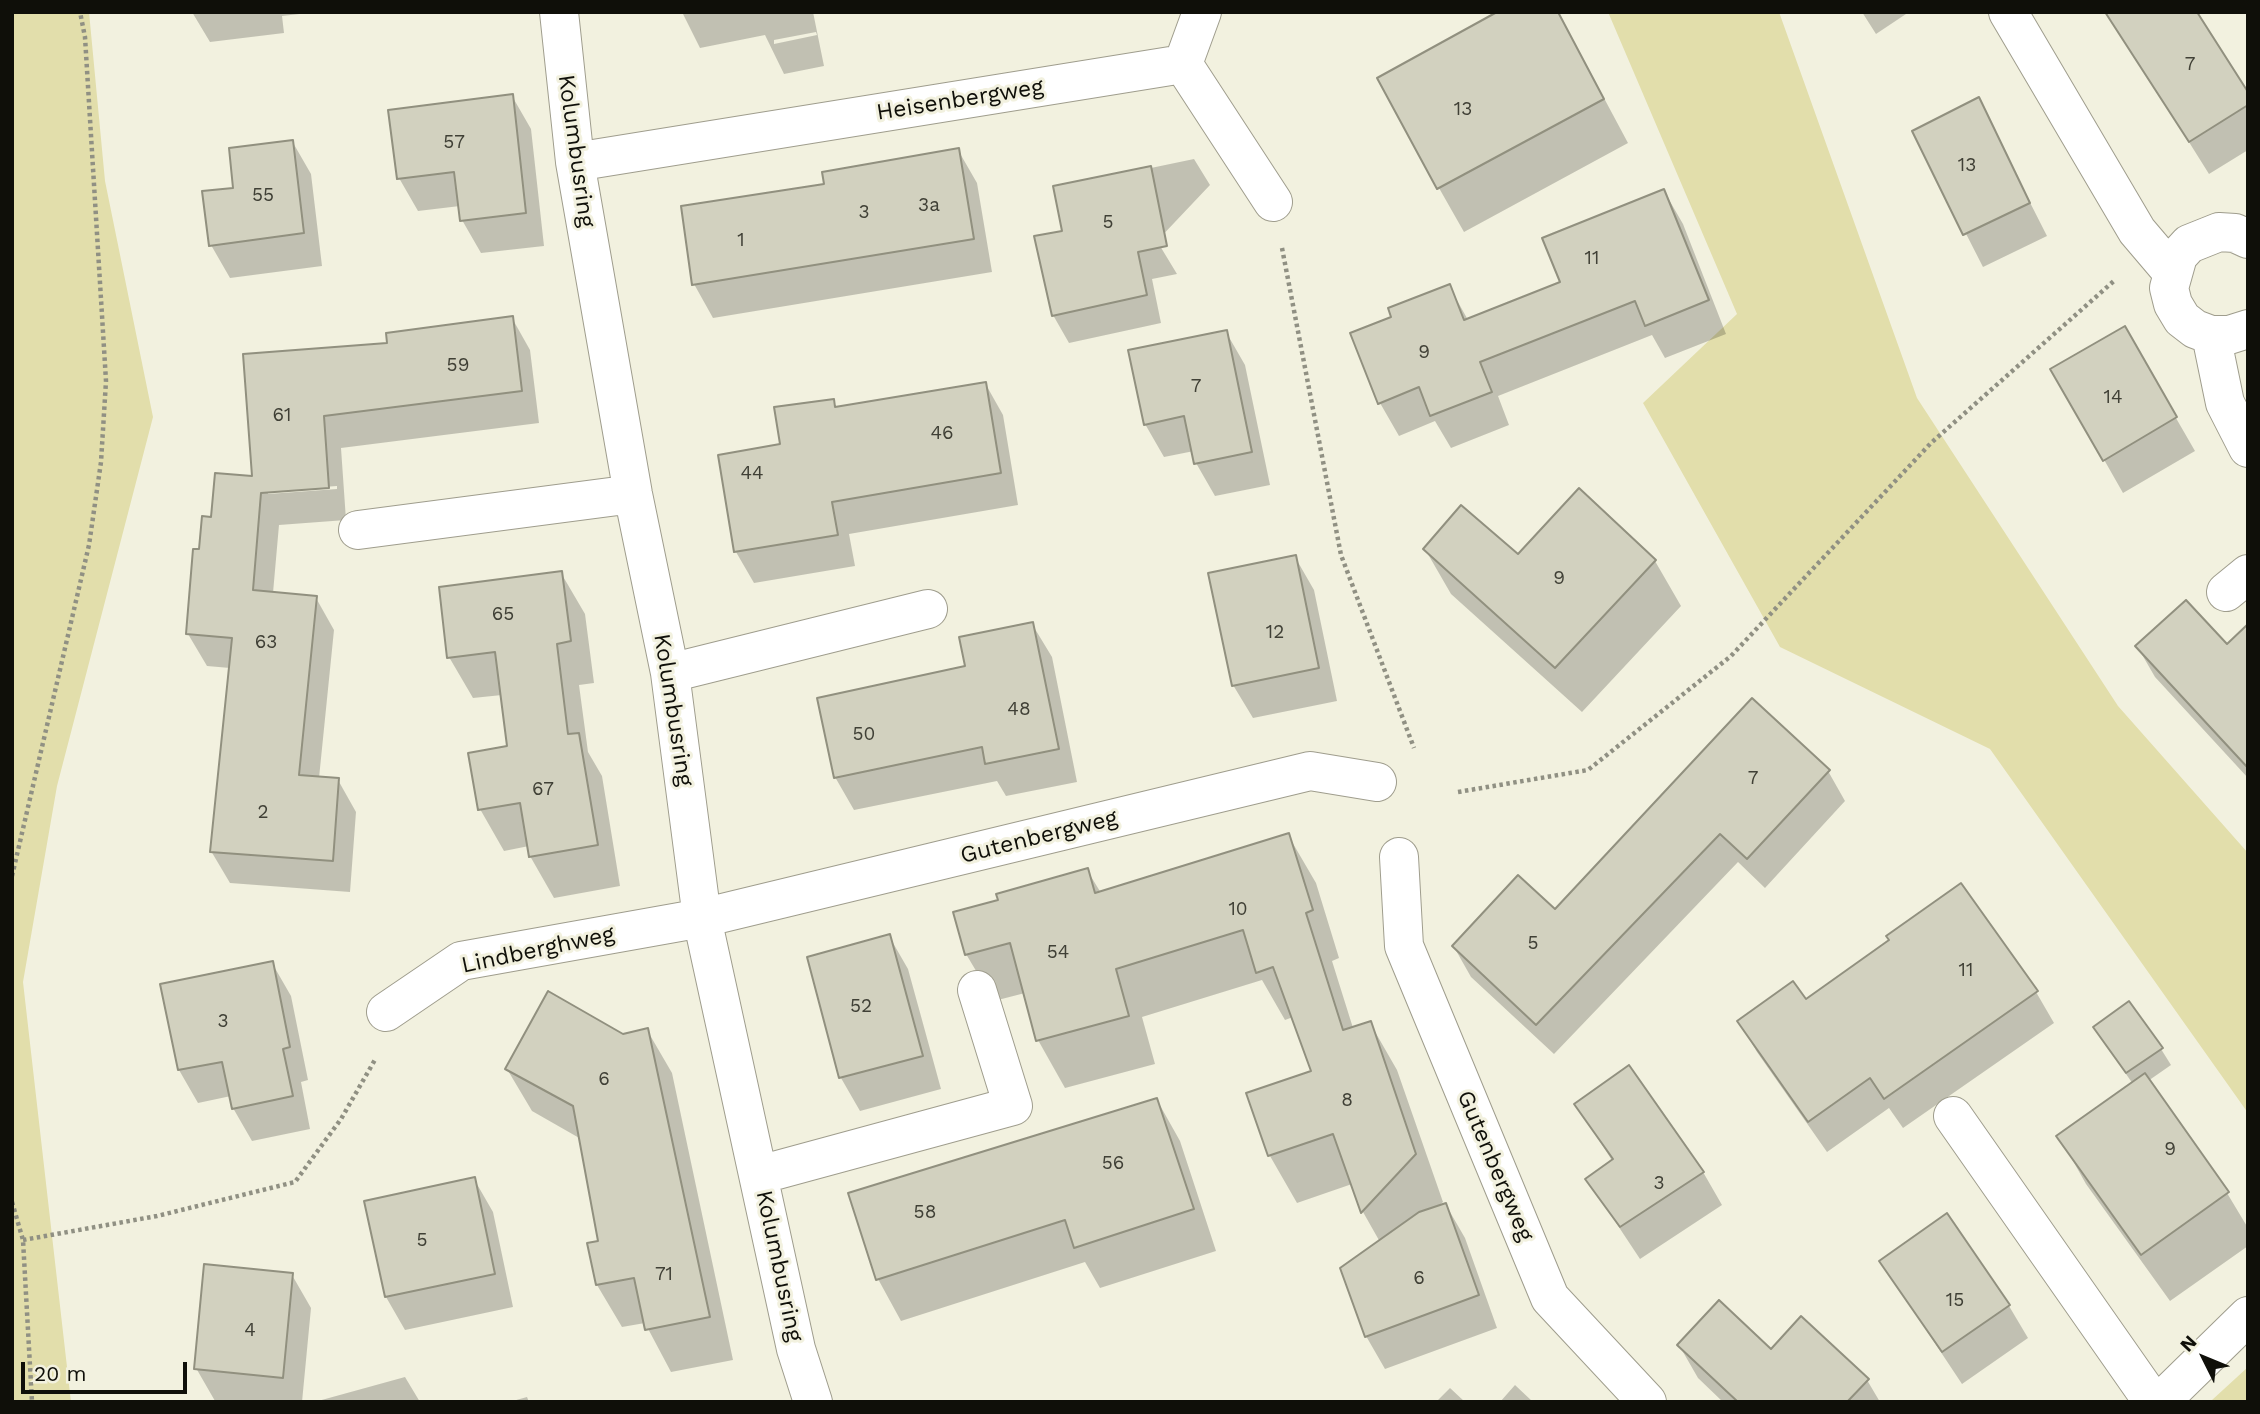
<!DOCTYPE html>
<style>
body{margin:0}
#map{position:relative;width:2260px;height:1414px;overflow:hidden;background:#f2f1df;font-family:"Work Sans",sans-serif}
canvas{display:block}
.frame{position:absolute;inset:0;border:14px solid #0f0f09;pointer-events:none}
.north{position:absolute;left:2169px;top:1323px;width:70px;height:70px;-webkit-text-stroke:5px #f2f1df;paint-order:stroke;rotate:313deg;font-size:19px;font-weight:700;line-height:28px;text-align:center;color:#0f0f09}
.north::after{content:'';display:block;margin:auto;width:24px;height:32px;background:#0f0f09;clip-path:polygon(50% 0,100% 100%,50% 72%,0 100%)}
.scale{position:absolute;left:21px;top:1362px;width:166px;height:32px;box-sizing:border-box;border:4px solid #0f0f09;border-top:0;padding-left:9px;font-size:21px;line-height:24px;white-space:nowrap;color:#0f0f09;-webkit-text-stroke:5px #f2f1df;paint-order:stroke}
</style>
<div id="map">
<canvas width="2260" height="1414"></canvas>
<div class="frame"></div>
<div class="north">N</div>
<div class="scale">20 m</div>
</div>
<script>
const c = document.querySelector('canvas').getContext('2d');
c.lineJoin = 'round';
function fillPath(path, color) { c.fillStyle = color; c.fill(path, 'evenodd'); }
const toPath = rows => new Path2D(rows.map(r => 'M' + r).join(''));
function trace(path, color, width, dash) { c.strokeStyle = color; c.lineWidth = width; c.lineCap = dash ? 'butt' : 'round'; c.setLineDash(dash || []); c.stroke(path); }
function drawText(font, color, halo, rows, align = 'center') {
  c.font = font + ' "Work Sans",sans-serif'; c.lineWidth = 6; c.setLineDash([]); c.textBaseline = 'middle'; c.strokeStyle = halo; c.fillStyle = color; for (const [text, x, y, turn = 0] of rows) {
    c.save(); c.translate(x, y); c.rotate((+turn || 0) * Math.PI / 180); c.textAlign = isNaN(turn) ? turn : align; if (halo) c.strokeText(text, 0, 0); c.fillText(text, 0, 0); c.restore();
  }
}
fillPath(toPath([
 [12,12,89,12,105,181,153,417,57,786,23,982,71,1402,12,1402],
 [1608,12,1779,12,1917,398,2118,706,2248,853,2248,1113,1990,749,1780,647,1643,403,1737,314],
 [2248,1367,2248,1402,2213,1402,2212,1400]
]), '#e2deab');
fillPath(toPath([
 [192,12,317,12,282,16,284,33,210,42],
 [682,12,813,12,824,66,784,74,765,35,700,48],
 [816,32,817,35,774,44,774,40],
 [1862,12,1909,12,1876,34],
 [2115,24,2248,96,2248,150,2209,174],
 [1574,42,1628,143,1464,232,1439,188],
 [512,96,531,129,544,246,481,253,462,220,460,206,418,211,399,178],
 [1978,100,2047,236,1983,267,1914,132],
 [292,141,311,174,322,266,230,278,211,245],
 [958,150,977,183,992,272,713,318,694,284,826,185],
 [1194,159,1210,185,1157,241,1177,274,1152,279,1161,323,1069,343,1053,315,1064,232,1055,188],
 [1664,191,1683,224,1726,334,1665,358,1652,335,1498,396,1509,425,1451,448,1435,421,1399,436,1380,403,1393,318,1449,286,1468,320,1562,283],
 [512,318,530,350,539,423,341,448,346,520,279,525,273,593,316,598,334,630,319,778,338,780,356,812,350,892,230,883,211,851,230,668,207,666,188,634,200,551,212,519,389,344],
 [337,486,337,489,268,494,268,491],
 [2124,328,2195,451,2123,493,2053,370],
 [1226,332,1245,365,1270,485,1215,496,1196,463,1194,451,1164,457,1145,424],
 [985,383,1003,415,1018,505,849,534,855,566,754,583,736,552,833,401,837,409],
 [1425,549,1655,561,1681,606,1582,712,1451,594],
 [1295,557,1314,590,1337,701,1253,718,1233,685],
 [561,573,585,614,594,683,579,685,588,752,602,776,620,886,554,898,530,856,529,846,504,851,480,809,509,748,502,695,473,698,449,657],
 [1032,624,1052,657,1077,782,1006,796,997,781,854,810,835,777],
 [2248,627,2248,778,2155,677,2137,646,2226,646],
 [1828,771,1845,801,1765,888,1738,862,1554,1054,1471,977,1454,947,1555,911],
 [1288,835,1316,883,1339,958,1332,961,1353,1028,1370,1023,1397,1070,1443,1202,1437,1208,1446,1205,1465,1238,1497,1328,1385,1369,1366,1336,1380,1242,1363,1212,1352,1184,1297,1203,1270,1156,1249,1094,1313,1072,1293,1017,1285,1020,1262,980,1142,1017,1155,1064,1065,1088,1038,1040,1025,993,994,1001,966,954,1000,901,1087,870,1101,893],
 [1960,885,2036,992,2054,1023,1903,1128,1889,1108,1827,1152,1757,1052,1739,1022,1805,1001,1891,941],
 [889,936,908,969,941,1089,860,1111,841,1078,809,958],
 [272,963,291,996,308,1080,301,1082,310,1129,252,1141,233,1108,231,1096,198,1103,179,1070],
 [647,1030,672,1073,733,1360,671,1372,645,1323,622,1327,597,1285,600,1242,581,1139,532,1111,507,1069],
 [2105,1044,2161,1049,2171,1065,2148,1081,2227,1193,2248,1228,2248,1246,2170,1301,2086,1184,2059,1136,2133,1084],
 [1157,1100,1180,1141,1216,1251,1100,1288,1085,1262,901,1321,878,1279],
 [1576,1104,1703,1172,1722,1205,1640,1259,1587,1179,1613,1162],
 [474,1179,493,1212,513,1307,405,1330,386,1297],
 [1881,1262,2009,1306,2028,1338,1962,1384],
 [292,1275,311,1308,302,1402,215,1401,196,1368],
 [1679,1345,1771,1351,1867,1380,1880,1402,1723,1402,1698,1378],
 [405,1377,420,1402,318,1402,318,1401],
 [1515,1385,1533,1402,1500,1402],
 [1450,1388,1465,1402,1436,1402],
 [527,1397,529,1402,509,1402]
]), '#0003');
const building = toPath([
 [1497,12,1558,12,1604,99,1437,189,1377,78,1497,12],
 [2105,12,2197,12,2248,92,2248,105,2189,142,2105,12],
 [513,94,526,213,460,221,454,172,397,179,388,110,513,94],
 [1979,97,2030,203,1963,235,1912,131,1979,97],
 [293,140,304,233,209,246,202,191,233,188,229,148,293,140],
 [959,148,974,239,692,285,681,206,824,184,822,172,959,148],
 [1151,166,1167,246,1138,252,1147,295,1052,316,1034,236,1062,231,1053,186,1151,166],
 [1664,189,1709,300,1645,326,1635,301,1480,362,1492,392,1430,416,1419,387,1378,404,1350,333,1391,317,1388,308,1450,284,1464,320,1560,282,1542,238,1664,189],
 [513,316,522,391,324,416,329,488,261,493,253,590,317,596,299,775,339,778,333,861,210,852,232,638,186,634,193,549,199,549,202,516,211,517,215,473,252,476,243,354,387,343,386,333,513,316],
 [2125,326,2177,417,2103,461,2050,369,2125,326],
 [1227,330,1252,452,1194,464,1184,416,1144,425,1128,350,1227,330],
 [986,382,1001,473,832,502,838,535,734,552,718,455,780,444,774,407,834,399,835,407,986,382],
 [1579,488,1656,560,1555,668,1423,549,1461,505,1518,554,1579,488],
 [1296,555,1319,668,1232,686,1208,573,1296,555],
 [562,571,571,641,557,644,568,734,579,733,598,845,529,857,520,803,478,810,468,753,507,746,495,652,447,658,439,587,562,571],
 [2186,600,2227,644,2248,624,2248,768,2135,646,2186,600],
 [1033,622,1059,749,985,764,982,747,834,778,817,698,965,666,959,637,1033,622],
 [1752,698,1830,770,1747,859,1720,834,1536,1025,1452,946,1518,875,1555,909,1752,698],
 [1289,833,1313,910,1306,913,1343,1030,1371,1021,1416,1154,1361,1213,1333,1134,1268,1156,1246,1093,1311,1071,1273,967,1256,973,1243,930,1116,969,1129,1016,1036,1041,1010,943,965,955,953,912,998,900,996,894,1088,868,1095,893,1289,833],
 [1961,883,2038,991,1884,1099,1870,1078,1808,1122,1737,1021,1793,981,1806,999,1889,940,1886,936,1961,883],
 [890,934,923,1056,839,1078,807,957,890,934],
 [273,961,290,1047,283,1049,293,1096,232,1109,222,1062,178,1070,160,984,273,961],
 [548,991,623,1034,648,1028,710,1317,645,1330,634,1278,596,1285,587,1243,598,1241,573,1106,505,1069,548,991],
 [2129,1001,2163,1048,2126,1073,2093,1027,2129,1001],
 [1629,1065,1704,1172,1620,1227,1585,1179,1613,1159,1574,1104,1629,1065],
 [2145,1073,2229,1192,2141,1255,2056,1136,2145,1073],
 [1157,1098,1194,1209,1074,1248,1065,1220,876,1280,848,1193,1157,1098],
 [475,1177,495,1274,385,1297,364,1201,475,1177],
 [1446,1203,1479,1295,1365,1337,1340,1268,1419,1212,1446,1203],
 [1947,1213,2010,1305,1942,1352,1879,1261,1947,1213],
 [204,1264,293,1273,283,1378,194,1369,204,1264],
 [1719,1300,1771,1349,1801,1316,1869,1379,1847,1402,1738,1402,1677,1345,1719,1300]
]);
fillPath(building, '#d2d1bf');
trace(building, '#91907f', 2);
const minor = toPath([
 [559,12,575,162,633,494,670,673,702,918,796,1349,813,1402],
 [2008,12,2137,231,2171,271],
 [1183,64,1202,12],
 [575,162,1183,64,1273,202],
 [2248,239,2235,233,2219,232,2189,244,2178,256,2169,288,2173,304,2182,319,2195,329,2211,335,2229,335,2248,329],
 [2211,335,2225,403,2248,448],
 [358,530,633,494],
 [2226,592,2248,574],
 [670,673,928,609],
 [1399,857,1404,946,1550,1298,1647,1402],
 [386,1012,461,961,702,918,1310,771,1377,782],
 [1953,1116,2153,1402],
 [759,1175,1013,1106,977,990],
 [2160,1402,2248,1316]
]);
trace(minor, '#9f9d8d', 40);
trace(toPath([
 [1282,248,1341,555,1414,748],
 [1458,792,1588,770,1731,656,1931,443,2115,280],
 [12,876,89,545,101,462,106,381,85,37,80,12],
 [12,1202,23,1240,32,1402],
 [23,1240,157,1216,295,1182,341,1119,376,1058]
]), '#909083', 4.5, [3.5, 3.5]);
trace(minor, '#fff', 38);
drawText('19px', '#404036', null, [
 ["7",2190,64],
 ["13",1463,109],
 ["57",454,142],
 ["13",1967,165],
 ["55",263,195],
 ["3a",929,205],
 ["3",864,212],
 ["5",1108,222],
 ["1",741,240],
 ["11",1592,258],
 ["9",1424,352],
 ["59",458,365],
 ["7",1196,386],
 ["14",2113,397],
 ["61",282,415],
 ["46",942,433],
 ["44",752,473],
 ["9",1559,578],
 ["65",503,614],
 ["12",1275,632],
 ["63",266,642],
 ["48",1019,709],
 ["50",864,734],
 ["7",1753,778],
 ["67",543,789],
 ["2",263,812],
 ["10",1238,909],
 ["5",1533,943],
 ["54",1058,952],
 ["11",1966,970],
 ["52",861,1006],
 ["3",223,1021],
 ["6",604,1079],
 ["8",1347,1100],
 ["9",2170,1149],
 ["56",1113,1163],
 ["3",1659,1183],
 ["58",925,1212],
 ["5",422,1240],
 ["71",664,1274],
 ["6",1419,1278],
 ["15",1955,1300],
 ["4",250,1330]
]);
drawText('23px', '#0f0f09', '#f2f1df', [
 ["Heisenbergweg",960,100,-9],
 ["Kolumbusring",576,151,82],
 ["Kolumbusring",673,710,81],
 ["Gutenbergweg",1039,837,-14],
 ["Lindberghweg",538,950,-12],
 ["Gutenbergweg",1495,1166,67],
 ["Kolumbusring",779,1266,78]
]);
</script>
